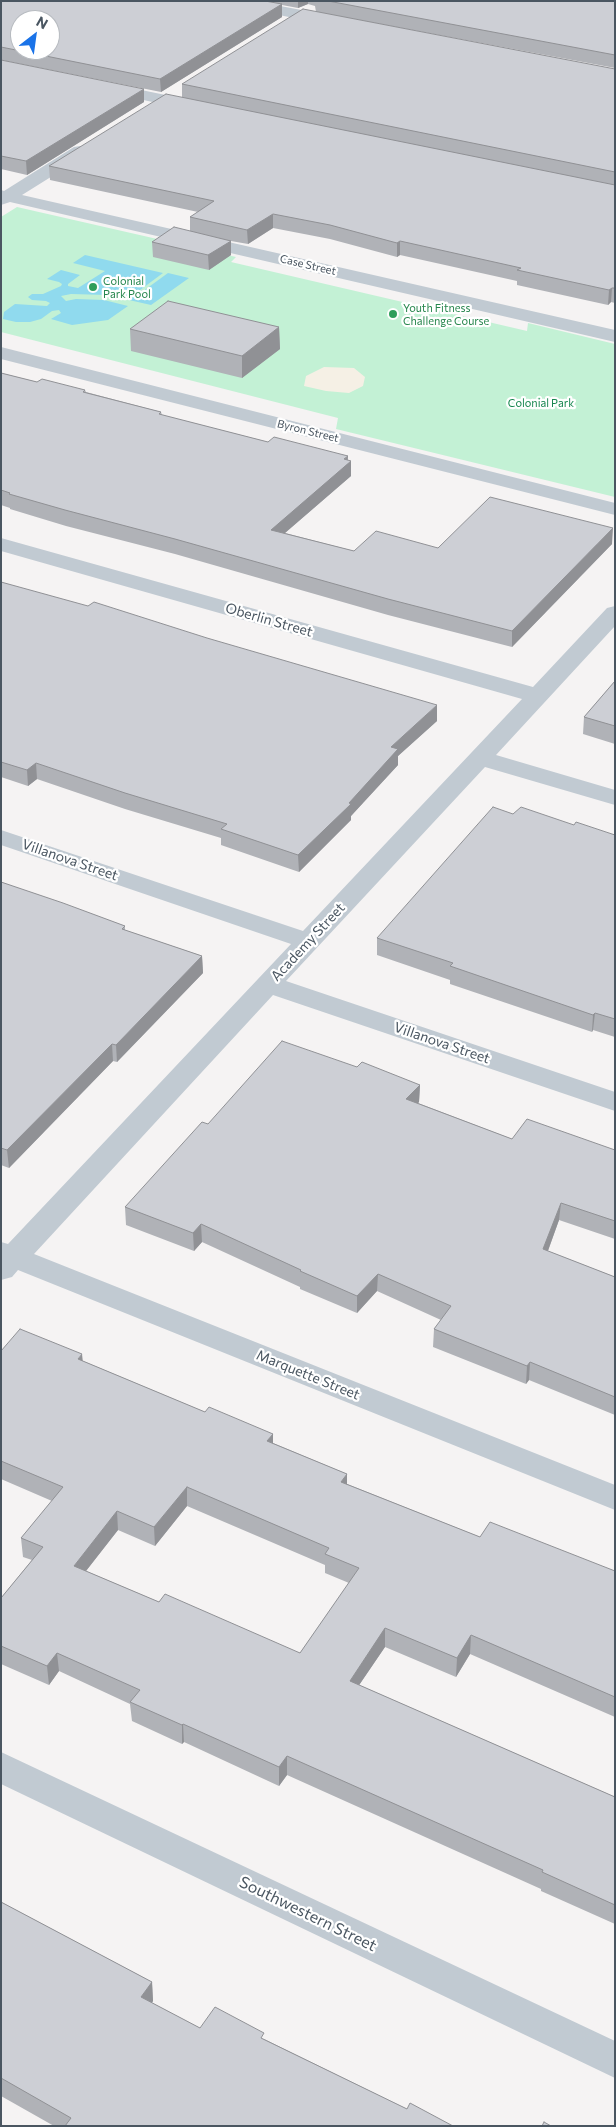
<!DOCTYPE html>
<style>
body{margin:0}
#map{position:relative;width:616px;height:2127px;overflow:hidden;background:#f5f3f3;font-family:Commissioner,sans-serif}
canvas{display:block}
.frame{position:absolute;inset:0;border:2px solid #4a5661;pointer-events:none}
.north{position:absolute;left:10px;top:10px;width:50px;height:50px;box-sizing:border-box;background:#fff;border:1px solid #b7bbc0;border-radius:50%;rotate:30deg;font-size:14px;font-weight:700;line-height:20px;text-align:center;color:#4a5661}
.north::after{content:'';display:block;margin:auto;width:18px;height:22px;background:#1a73e8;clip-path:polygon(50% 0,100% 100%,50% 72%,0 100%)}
</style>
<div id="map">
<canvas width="616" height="2127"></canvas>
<div class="frame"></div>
<div class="north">N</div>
</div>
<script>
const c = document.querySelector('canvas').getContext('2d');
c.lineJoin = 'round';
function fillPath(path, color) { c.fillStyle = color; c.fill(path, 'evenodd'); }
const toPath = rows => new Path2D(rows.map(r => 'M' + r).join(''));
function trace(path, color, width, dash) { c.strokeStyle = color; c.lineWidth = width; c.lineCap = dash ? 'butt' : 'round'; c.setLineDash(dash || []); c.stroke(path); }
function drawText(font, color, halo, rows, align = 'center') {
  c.font = font + ' Commissioner,sans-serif'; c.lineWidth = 4.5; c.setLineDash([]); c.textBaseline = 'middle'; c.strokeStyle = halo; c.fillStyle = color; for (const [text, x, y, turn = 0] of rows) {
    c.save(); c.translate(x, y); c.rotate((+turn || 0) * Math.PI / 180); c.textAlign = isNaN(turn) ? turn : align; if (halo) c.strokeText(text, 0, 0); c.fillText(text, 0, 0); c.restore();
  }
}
fillPath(toPath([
 [17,207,236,257,231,262,527,331,528,323,615,344,615,497,336,429,338,418,1,332,1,217]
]), '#c3f1d5');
fillPath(toPath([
 [324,367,354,368,365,377,363,386,349,393,326,391,304,386,306,376]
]), '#f5f0e5');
fillPath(toPath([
 [85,255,163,273,132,296,135,297,168,273,189,278,151,305,107,295,71,294,61,296,66,301,76,299,104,300,128,306,108,320,72,325,51,319,61,313,59,310,52,311,41,319,30,322,16,322,3,319,4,312,15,304,47,306,50,303,46,301,32,300,28,297,32,294,43,294,61,286,62,284,59,282,47,279,61,270,80,275,68,284,68,286,78,288,105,271,73,263]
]), '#90daee');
fillPath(toPath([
 [223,1,254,1,333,16,338,18,341,21,338,24,333,26,230,5,225,4,223,1],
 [107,83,195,101,201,103,203,106,201,109,195,111,101,91,99,88,101,85,107,83],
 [80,146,86,147,88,151,86,155,22,195,615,330,615,342,10,202,1,205,1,190,4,191,74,147,80,146],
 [1,347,615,503,615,515,1,359,1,347],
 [1,538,533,687,607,608,615,606,615,626,496,755,615,790,615,805,485,767,286,981,615,1092,615,1111,273,995,34,1254,615,1485,615,1510,18,1270,12,1277,1,1280,1,1242,8,1244,291,944,1,845,1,830,303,931,522,699,1,551,1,538],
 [1,1752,615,2041,615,2078,1,1784,1,1752]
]), '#c1cad2');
fillPath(toPath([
 [1,1,615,1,615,68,316,12,315,6,308,4,298,8,282,5,282,17,161,92,1,60],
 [1,60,144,102,27,175,1,169],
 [615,69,615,303,611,302,608,305,517,285,517,281,400,255,397,257,330,239,273,228,248,244,231,241,231,255,209,270,153,257,152,242,190,231,190,217,198,212,50,180,49,166,182,97,182,84],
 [279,327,280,349,242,378,131,351,130,329],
 [1,373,37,382,85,390,86,392,161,412,162,415,268,442,348,456,348,460,351,476,285,533,354,551,438,548,612,544,512,647,388,615,175,554,66,526,10,509,10,508,1,505],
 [1,582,437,721,398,756,398,765,351,816,351,820,299,872,221,845,221,838,125,809,37,779,28,786,1,777],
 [615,681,615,744,583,734,584,717],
 [574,825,615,835,615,1037,593,1030,592,1032,450,984,450,980,377,955,377,938],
 [1,882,125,926,125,930,202,956,203,973,117,1062,113,1061,9,1168,1,1165],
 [357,1067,420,1085,419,1102,418,1103,512,1139,615,1150,615,1239,559,1220,548,1251,615,1277,615,1415,529,1380,526,1384,433,1347,434,1329,441,1320,377,1291,357,1313,300,1289,300,1287,202,1242,194,1251,126,1225,125,1207,208,1124],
 [1,1351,83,1361,205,1412,273,1434,273,1443,347,1474,347,1484,480,1537,615,1571,615,1717,470,1654,456,1677,385,1647,359,1685,615,1797,615,1924,541,1891,541,1889,287,1775,279,1786,184,1742,182,1744,132,1721,130,1704,59,1671,49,1685,1,1664,1,1598,32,1560,23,1557,21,1538,52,1501,1,1479],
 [187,1506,325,1565,325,1573,349,1583,300,1653,159,1602,86,1571,118,1530,155,1546],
 [1,1902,152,1982,153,2001,152,2003,200,2028,264,2039,407,2109,453,2126,54,2126,1,2096]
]), '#b0b2b7');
fillPath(toPath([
 [298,1,308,1,308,4,298,8],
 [282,4,282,17,161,92,160,79],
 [144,89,144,102,27,175,26,161],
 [273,214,273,228,248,244,247,230],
 [231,241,231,255,209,270,208,255],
 [400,241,400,255,397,257,397,243],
 [612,288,611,302,608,305,609,290],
 [279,327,280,349,242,378,242,356],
 [348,456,347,464,351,461,351,476,271,545,271,530],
 [613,528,612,544,512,647,512,631],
 [437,705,437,721,398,756,398,765,351,816,351,820,299,872,298,855,349,803,391,747],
 [36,763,37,779,28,786,27,770],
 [202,956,203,973,117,1062,116,1045],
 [595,1013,593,1030,592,1032,593,1015],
 [112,1044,113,1061,9,1168,7,1150],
 [420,1085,419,1102,406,1116,406,1099],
 [561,1203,559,1220,542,1267,543,1249],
 [201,1224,202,1242,194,1251,193,1233],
 [378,1274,377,1291,357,1313,357,1296],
 [82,1354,84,1372,78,1359],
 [530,1362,529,1380,526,1384,527,1366],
 [273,1434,273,1452,267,1441],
 [347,1474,347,1493,341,1482],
 [187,1487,187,1506,155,1546,154,1527],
 [117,1511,118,1530,75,1585,74,1566],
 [385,1628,385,1647,349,1700,350,1681],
 [471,1635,470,1654,456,1677,457,1658],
 [57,1653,59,1671,49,1685,47,1666],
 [183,1724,184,1742,182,1744,182,1725],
 [287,1756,287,1775,279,1786,279,1767],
 [152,1982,153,2001,142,2016,141,1997]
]), '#909195');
const building = toPath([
 [1,1,265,1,282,4,160,79,1,47,1,1],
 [20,20,50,20,50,50,20,50,20,20],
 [328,1,615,1,615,55,328,1],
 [303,9,615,69,615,172,182,84,303,9],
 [1,60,144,89,26,161,1,156,1,60],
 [166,94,615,185,615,288,612,288,609,290,517,270,521,268,400,241,397,243,330,225,273,214,247,230,190,217,214,201,49,166,166,94],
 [174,227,231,241,208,255,152,242,174,227],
 [168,301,279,327,242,356,130,329,168,301],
 [1,373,37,382,42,379,85,390,83,392,161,412,159,414,268,442,274,437,348,456,344,459,351,461,271,530,354,551,376,531,438,548,490,497,613,528,512,631,388,599,175,539,65,510,9,494,10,493,1,490,1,373],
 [1,582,88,606,94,602,207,638,437,705,391,747,398,749,349,803,351,804,298,855,221,829,227,824,125,793,36,763,27,770,1,762,1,582],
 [615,681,615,726,584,717,615,681],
 [493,807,513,814,521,807,574,825,576,822,615,835,615,1019,595,1013,593,1015,450,966,453,963,377,938,493,807],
 [1,882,63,903,125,926,122,929,202,956,116,1045,112,1044,7,1150,1,1148,1,882],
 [282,1041,357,1067,362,1062,420,1085,406,1099,512,1139,527,1119,615,1150,615,1221,561,1203,543,1249,615,1277,615,1397,530,1362,527,1366,434,1329,451,1306,378,1274,357,1296,300,1271,301,1270,201,1224,193,1233,125,1207,202,1122,208,1124,282,1041],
 [20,1329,82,1354,78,1359,205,1412,209,1407,273,1434,267,1441,347,1474,341,1482,480,1537,490,1522,615,1571,615,1697,471,1635,457,1658,385,1628,350,1681,615,1797,615,1905,542,1872,543,1870,287,1756,279,1767,183,1724,182,1725,130,1702,140,1690,57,1653,47,1666,1,1646,1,1598,43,1547,21,1538,63,1487,1,1461,1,1351,20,1329],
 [187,1487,329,1548,325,1554,359,1568,300,1653,165,1594,159,1602,74,1566,117,1511,154,1527,187,1487],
 [1,1902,152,1982,141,1997,200,2028,215,2007,264,2033,261,2038,407,2109,410,2103,453,2126,65,2126,71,2118,1,2078,1,1902],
 [544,2122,551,2126,542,2126,544,2122]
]);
fillPath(building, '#cdcfd5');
trace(building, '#909195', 1);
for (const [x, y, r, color] of [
 [93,287,5,"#2e9e5b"],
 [393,314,5,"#2e9e5b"]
]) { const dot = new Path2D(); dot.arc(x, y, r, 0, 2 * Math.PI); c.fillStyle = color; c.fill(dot); trace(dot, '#fff', 2); }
drawText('11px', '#4a5661', '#fff', [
 ["Case Street",308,265,13],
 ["Byron Street",308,431,14]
]);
drawText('11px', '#27864d', '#fff', [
 ["Colonial",103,281],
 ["Park Pool",103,294],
 ["Youth Fitness",403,308],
 ["Challenge Course",403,321]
], 'left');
drawText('11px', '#17864f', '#fff', [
 ["Colonial Park",541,403]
]);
drawText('14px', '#4a5661', '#fff', [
 ["Oberlin Street",269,620,16],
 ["Villanova Street",70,860,19],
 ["Academy Street",308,942,-47],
 ["Villanova Street",442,1043,19],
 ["Marquette Street",308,1375,22]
]);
drawText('16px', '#4a5661', '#fff', [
 ["Southwestern Street",308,1914,26]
]);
</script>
